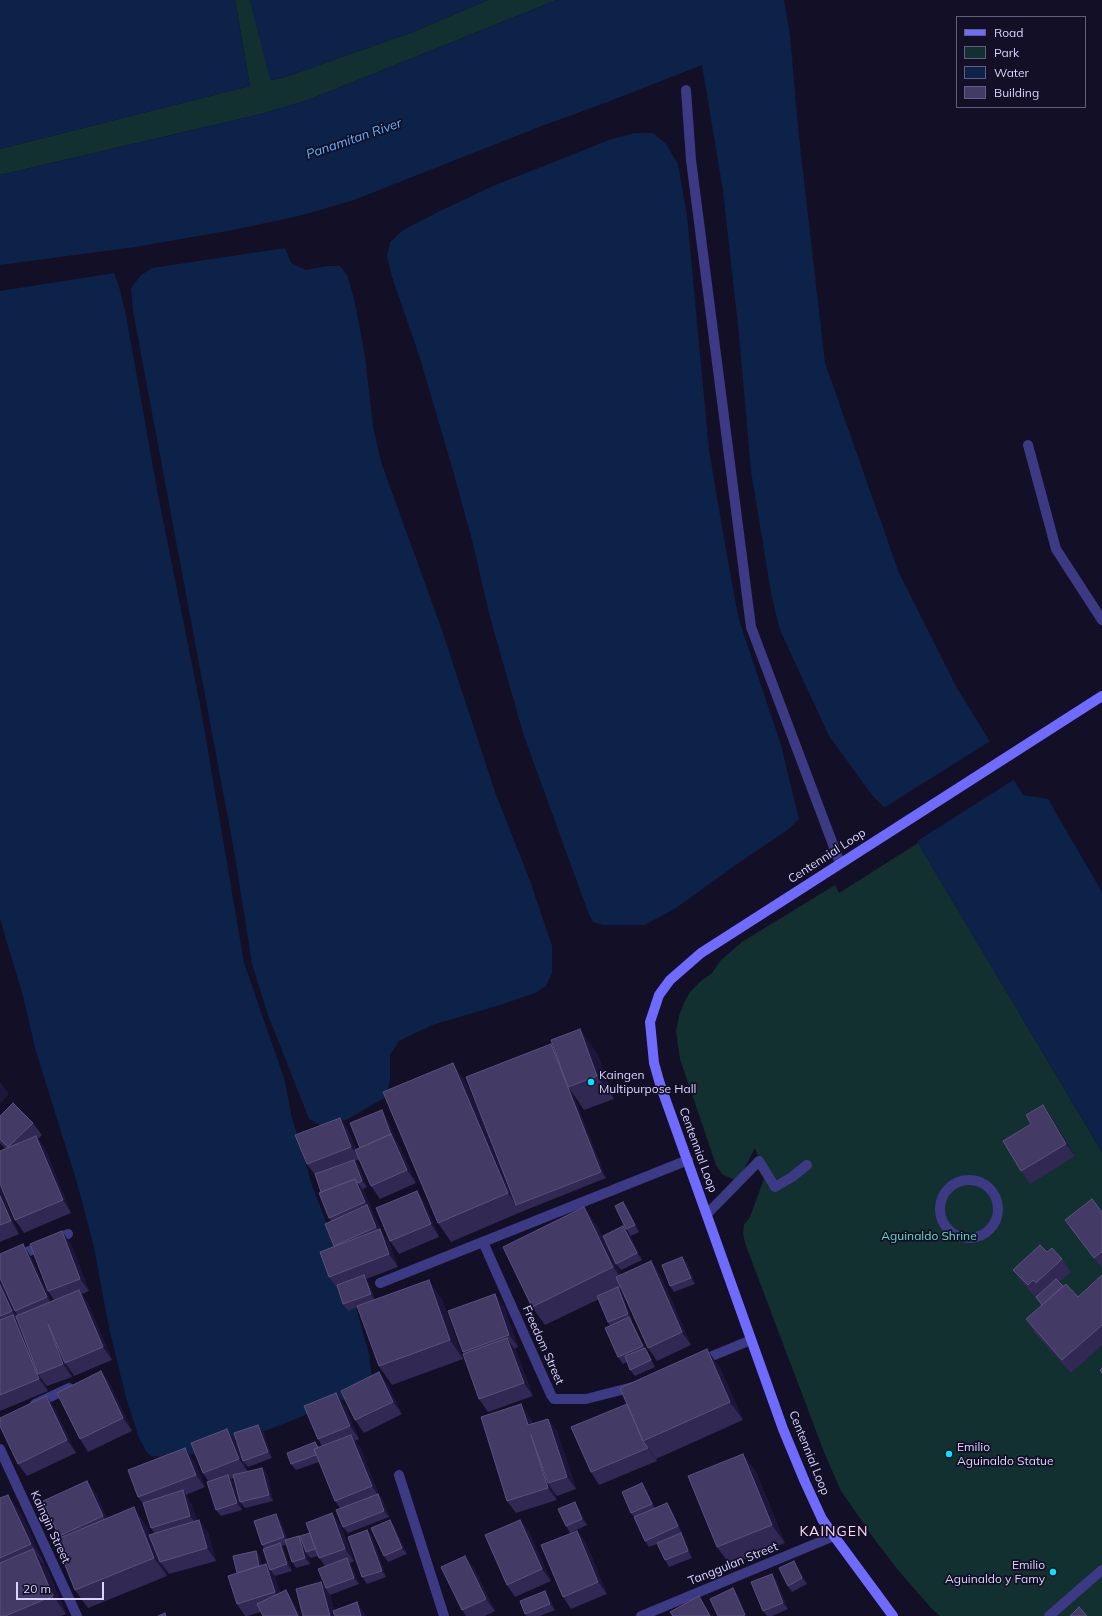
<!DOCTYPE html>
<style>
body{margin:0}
#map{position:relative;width:1102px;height:1616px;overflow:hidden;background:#130f26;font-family:Mulish,sans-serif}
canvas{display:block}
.legend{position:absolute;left:956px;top:16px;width:130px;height:92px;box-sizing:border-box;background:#130f26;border:1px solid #625e7d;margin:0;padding:5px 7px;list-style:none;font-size:12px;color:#d9d4ff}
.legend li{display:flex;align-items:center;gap:8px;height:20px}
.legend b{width:20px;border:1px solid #625e7d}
.scale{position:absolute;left:16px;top:1582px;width:88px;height:18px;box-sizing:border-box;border:2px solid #d9d4ff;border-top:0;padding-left:5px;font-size:12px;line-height:14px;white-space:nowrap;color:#d9d4ff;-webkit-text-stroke:3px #130f26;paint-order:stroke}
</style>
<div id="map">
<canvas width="1102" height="1616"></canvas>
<ul class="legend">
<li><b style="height:5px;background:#6f6bff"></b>Road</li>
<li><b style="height:11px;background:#12302f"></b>Park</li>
<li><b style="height:11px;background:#0c2248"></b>Water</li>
<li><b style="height:11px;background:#433a66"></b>Building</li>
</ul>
<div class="scale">20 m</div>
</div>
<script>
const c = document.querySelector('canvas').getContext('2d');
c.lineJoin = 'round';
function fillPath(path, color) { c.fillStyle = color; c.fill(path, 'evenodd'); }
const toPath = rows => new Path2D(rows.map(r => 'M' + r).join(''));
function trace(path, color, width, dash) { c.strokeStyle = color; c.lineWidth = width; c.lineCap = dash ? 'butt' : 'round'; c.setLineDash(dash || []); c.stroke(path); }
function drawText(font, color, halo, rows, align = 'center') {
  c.font = font + ' Mulish,sans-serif'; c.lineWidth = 3.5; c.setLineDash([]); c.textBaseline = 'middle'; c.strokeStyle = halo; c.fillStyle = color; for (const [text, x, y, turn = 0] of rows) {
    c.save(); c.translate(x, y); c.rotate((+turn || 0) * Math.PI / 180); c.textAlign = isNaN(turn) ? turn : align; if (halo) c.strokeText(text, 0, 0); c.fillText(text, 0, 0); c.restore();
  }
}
fillPath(toPath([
 [235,0,250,0,271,80,282,78,413,32,488,0,557,0,308,100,261,114,0,175,0,149,250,86],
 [918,843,1102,1152,1102,1616,940,1616,931,1608,898,1570,875,1540,841,1491,824,1452,746,1246,743,1234,744,1225,750,1217,765,1176,755,1148,738,1181,723,1175,716,1165,680,1059,676,1031,679,1016,684,1003,690,992,701,981,712,973,721,960,742,942,835,885,839,893]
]), '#12302f');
fillPath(toPath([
 [0,0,235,0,250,86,0,149],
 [250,0,488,0,413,32,282,78,270,80],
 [557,0,784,0,790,36,799,137,825,363,899,573,957,688,1023,795,1048,799,1102,892,1102,1152,918,843,872,795,829,736,780,630,772,598,751,471,739,335,723,191,702,65,605,103,539,127,354,200,303,215,233,230,135,247,0,265,0,175,261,114,308,100],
 [634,133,653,133,666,144,678,164,687,215,709,450,727,556,739,620,781,745,799,819,789,829,740,862,676,908,645,925,603,925,593,922,588,912,523,733,490,617,472,540,452,467,419,355,392,277,387,257,390,242,403,230,442,210,493,186,609,140],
 [285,248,291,263,306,270,327,266,340,266,347,275,354,298,365,356,373,426,381,462,442,630,495,792,530,881,552,946,552,973,546,986,535,993,500,1005,432,1025,399,1041,390,1055,390,1080,386,1097,348,1119,324,1127,309,1119,268,1015,252,964,235,856,133,311,131,288,141,275,152,268],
 [114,273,119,287,125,310,159,500,201,709,244,963,285,1081,292,1118,312,1185,348,1279,369,1354,372,1379,360,1393,273,1428,193,1454,173,1458,151,1456,146,1451,139,1438,126,1398,108,1323,94,1247,77,1183,35,1048,23,996,0,919,0,291]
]), '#0c2248');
fillPath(toPath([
 [992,740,1015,779,914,843,882,809]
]), '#130f26');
trace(toPath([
 [1028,445,1056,549,1102,620],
 '940 1209a29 29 0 1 1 58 0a29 29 0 1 1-58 0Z',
 [707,1214,759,1161,775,1187,792,1177,807,1165],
 [1049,1616,1102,1570]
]), '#3d3a85', 10);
trace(toPath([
 [686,90,691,160,751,627,840,863],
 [483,1242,551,1395,554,1399,586,1399,633,1387],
 [0,1264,68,1234],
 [380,1283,688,1160],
 [700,1361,751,1340],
 [35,1404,69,1388],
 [0,1449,77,1616],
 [399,1475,444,1616],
 [641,1616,834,1536]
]), '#3d3a85', 10);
trace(toPath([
 [893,1616,834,1536,822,1519,805,1482,783,1429,660,1084,654,1063,650,1022,659,995,670,980,701,953,1102,696]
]), '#6f6bff', 10);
fillPath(toPath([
 [551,1044,554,1048,597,1053,614,1099,584,1110,572,1092,606,1178,521,1212,451,1242,438,1223,465,1081,495,1150],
 [0,1116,33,1123,42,1135,38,1139,45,1148,71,1213,24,1233,15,1220,5,1148,0,1143],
 [386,1117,396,1141,400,1147,416,1183,380,1199,371,1186,360,1159,355,1161,359,1166,367,1187,363,1189,382,1233,389,1242,398,1267,366,1279,368,1282,375,1300,442,1299,463,1359,392,1385,379,1366,358,1307,348,1311,343,1304,338,1289,329,1277,335,1246,325,1224,331,1221,329,1218,321,1192,315,1175,307,1164,340,1118,348,1130,356,1149,360,1148],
 [1052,1118,1075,1156,1030,1184,1021,1171],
 [0,1188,19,1234,0,1242],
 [417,1191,425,1204,439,1237,399,1254,390,1241],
 [584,1207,597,1226,621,1275,651,1261,660,1274,691,1345,657,1361,648,1348,621,1288,619,1289,622,1294,632,1321,631,1321,645,1348,649,1354,655,1367,635,1376,630,1370,627,1362,623,1364,618,1357,610,1326,608,1322,599,1299,545,1325,532,1307],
 [628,1209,639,1232,631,1236,626,1229],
 [1102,1212,1102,1268,1074,1233,1065,1220],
 [628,1232,642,1260,621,1270,616,1264],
 [23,1244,31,1257,51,1301,54,1300,48,1291,71,1244,89,1291,82,1294,88,1303,112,1360,74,1376,69,1368,72,1377,47,1386,44,1382,48,1391,0,1411,0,1254],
 [1047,1252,1062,1259,1071,1272,1059,1282,1063,1286,1078,1297,1102,1275,1102,1345,1071,1373,1034,1332,1026,1319,1042,1305,1036,1298,1022,1282,1013,1270],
 [682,1257,687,1263,695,1284,674,1292,670,1286],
 [495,1294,504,1307,518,1347,514,1349,516,1351,533,1396,488,1412,479,1399,464,1354,463,1352],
 [720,1368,743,1420,656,1459,657,1461,599,1485,591,1472],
 [101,1371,110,1384,132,1431,88,1452,80,1439],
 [388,1385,402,1414,364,1433,355,1420],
 [46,1396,55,1409,76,1453,27,1476,18,1464],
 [345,1406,359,1439,355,1441,360,1447,379,1495,383,1501,389,1517,348,1533,343,1527,340,1508,335,1501,319,1462,296,1470,291,1464,315,1442,319,1447,322,1446,318,1439],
 [530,1417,533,1424,557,1431,576,1489,557,1496,554,1492,557,1500,516,1513,507,1501],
 [258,1425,263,1431,272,1458,248,1467,243,1461,248,1472,262,1468,267,1474,273,1501,245,1508,240,1502,234,1477,231,1479,233,1482,242,1510,221,1516,216,1510,209,1482,203,1473,236,1442,242,1458],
 [743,1454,756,1472,785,1543,730,1565,717,1547],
 [194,1460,205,1487,186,1495,191,1503,197,1521,199,1520,208,1533,216,1561,169,1574,164,1567,167,1576,88,1608,75,1590,60,1538,59,1536,87,1481,96,1494,107,1518,147,1526,150,1535,155,1534,151,1528,144,1505,138,1497],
 [646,1489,655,1508,667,1503,671,1509,682,1533,681,1533,685,1539,692,1558,669,1567,665,1560,657,1544,649,1547,645,1541,634,1517,631,1513],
 [0,1498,21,1513,44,1563,43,1563,46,1567,66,1614,61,1616,0,1616],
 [579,1509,587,1525,570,1533,566,1526],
 [332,1513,341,1526,354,1561,350,1563,351,1565,359,1584,330,1595,334,1610,357,1602,365,1615,303,1616,321,1582,326,1588,325,1566,318,1556,310,1558,307,1554,310,1564,296,1568,292,1562,287,1544,282,1546,284,1550,292,1571,275,1576,280,1593,286,1590,294,1603,261,1612,248,1616,245,1616,237,1604,237,1573,256,1551,260,1557,262,1565,266,1564,270,1570,264,1548,262,1545,280,1520,287,1539,299,1536,301,1539,310,1533],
 [390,1520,394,1526,407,1554,388,1562,384,1556],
 [520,1520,529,1532,551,1581,515,1597,507,1585],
 [367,1530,372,1536,386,1577,367,1584,362,1577],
 [577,1531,586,1543,607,1594,571,1609,563,1597],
 [474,1568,495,1611,485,1616,466,1616,462,1610],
 [798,1568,807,1584,792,1592,788,1586],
 [776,1580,788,1609,772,1616,767,1616,763,1611],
 [545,1591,549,1597,555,1610,540,1616,527,1616,525,1614]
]), '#312854');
fillPath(toPath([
 [580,1029,597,1053,614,1099,597,1076],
 [551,1044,555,1050,568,1087,572,1092,606,1178,601,1172],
 [453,1063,465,1081,518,1205,516,1205,508,1193],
 [0,1082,9,1094,0,1104],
 [1043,1105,1052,1118,1075,1156,1066,1144],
 [382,1110,386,1117,396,1141,400,1147,416,1183,407,1170,391,1134],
 [340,1118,348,1130,360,1159,351,1147],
 [36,1136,45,1148,71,1213,63,1200],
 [354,1160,359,1166,367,1187,362,1181],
 [355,1179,364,1191,374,1215,365,1202],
 [0,1188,19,1234,11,1221,0,1196],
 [417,1191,425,1204,439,1237,431,1224],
 [623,1202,628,1209,639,1232,635,1225],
 [367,1205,376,1217,382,1233,389,1242,398,1267,389,1254,382,1236,376,1227],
 [584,1207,597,1226,626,1285,613,1267],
 [623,1226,628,1232,642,1260,637,1253],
 [62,1231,71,1244,89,1291,80,1279],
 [23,1244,31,1257,55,1310,47,1297],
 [682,1257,687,1263,695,1284,691,1278],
 [651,1261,660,1274,691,1345,682,1332],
 [364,1275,368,1282,375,1301,371,1294],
 [0,1277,21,1324,12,1311,0,1285],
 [429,1280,442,1299,463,1359,450,1340],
 [618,1287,622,1294,632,1321,628,1314],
 [79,1290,88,1303,112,1360,103,1347],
 [495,1294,504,1307,518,1347,509,1335],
 [13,1315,22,1327,38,1374,44,1382,48,1391,39,1379],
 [629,1317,633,1323,647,1352,645,1348,649,1354,655,1367,643,1346],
 [48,1324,65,1363,69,1368,72,1377,63,1364],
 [507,1338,516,1351,533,1396,524,1383],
 [707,1349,720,1368,743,1420,730,1402],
 [101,1371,110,1384,132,1431,123,1418],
 [379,1372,388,1385,402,1414,393,1402],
 [336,1393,345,1406,359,1439,350,1426],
 [46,1396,55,1409,76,1453,67,1440],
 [521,1404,530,1417,537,1438,528,1425],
 [548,1419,557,1431,576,1489,567,1477],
 [258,1425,263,1431,272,1458,268,1452],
 [227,1429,236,1442,248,1472,239,1459],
 [351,1435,360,1447,379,1495,383,1501,389,1517,384,1511,379,1497,372,1486],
 [531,1435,548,1483,554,1492,557,1500,548,1488],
 [647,1446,656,1459,657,1461,648,1448],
 [185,1448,194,1460,205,1487,196,1475],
 [743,1454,756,1472,785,1543,772,1525],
 [262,1468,267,1474,273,1501,269,1495],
 [228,1475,233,1482,242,1510,237,1503],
 [87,1481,96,1494,112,1529,103,1516],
 [642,1483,646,1489,656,1511,652,1504],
 [183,1490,191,1503,199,1528,190,1516],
 [8,1495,21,1513,44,1563,31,1544],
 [575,1502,579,1509,587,1525,582,1519],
 [667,1503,671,1509,682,1533,678,1526],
 [134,1507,147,1526,161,1561,160,1562,164,1567,167,1576,154,1558],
 [332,1513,341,1526,354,1561,345,1549],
 [276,1514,280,1520,288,1544,284,1537],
 [199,1520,208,1533,216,1561,207,1548],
 [390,1520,394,1526,407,1554,402,1548],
 [520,1520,529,1532,551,1581,542,1569],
 [367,1530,372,1536,386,1577,382,1571],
 [577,1531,586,1543,607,1594,598,1582],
 [681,1533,685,1539,692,1558,688,1551],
 [299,1536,304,1542,306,1552,307,1554,310,1564,305,1558],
 [280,1543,284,1550,292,1571,287,1564],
 [33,1549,46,1567,66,1614,53,1596],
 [256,1551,260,1557,264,1574,260,1568],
 [465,1556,474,1568,495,1611,486,1599],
 [347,1558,351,1565,359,1584,354,1578],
 [794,1561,798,1568,807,1584,802,1578],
 [266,1564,275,1576,284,1604,275,1592],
 [772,1574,776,1580,788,1609,783,1603],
 [321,1582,330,1595,336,1616,330,1616],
 [733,1588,738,1595,747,1616,746,1616,745,1615],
 [286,1590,294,1603,301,1616,298,1616],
 [545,1591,549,1597,555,1610,550,1604],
 [699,1596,707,1609,712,1616,710,1616],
 [357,1602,365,1615,366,1616,361,1616]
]), '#1d163a');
const building = toPath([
 [580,1029,597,1076,568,1087,551,1040,580,1029],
 [551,1044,601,1172,516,1205,466,1077,551,1044],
 [453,1063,508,1193,438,1223,383,1092,453,1063],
 [13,1103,33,1123,8,1147,0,1139,0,1116,13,1103],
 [1043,1105,1066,1144,1021,1171,1003,1141,1031,1124,1026,1115,1043,1105],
 [382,1110,391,1135,391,1134,360,1148,350,1123,382,1110],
 [340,1118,351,1147,307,1164,295,1135,340,1118],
 [391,1134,407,1170,371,1186,355,1150,391,1134],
 [36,1136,63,1200,15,1220,0,1184,0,1151,36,1136],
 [354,1160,362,1181,358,1183,355,1179,321,1192,315,1174,354,1160],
 [355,1179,365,1202,329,1218,319,1193,355,1179],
 [417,1191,431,1224,390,1241,376,1208,417,1191],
 [0,1196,11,1221,0,1225,0,1196],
 [1092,1199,1102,1212,1102,1253,1101,1252,1094,1258,1065,1220,1092,1199],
 [623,1202,635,1225,626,1229,615,1206,623,1202],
 [367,1205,376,1227,334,1246,325,1224,367,1205],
 [584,1207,613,1267,532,1307,503,1247,584,1207],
 [623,1226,637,1253,616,1264,603,1236,623,1226],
 [380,1229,389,1254,329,1277,320,1252,380,1229],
 [62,1231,80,1279,48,1291,30,1244,62,1231],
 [23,1244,47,1297,15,1311,0,1278,0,1254,23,1244],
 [1040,1245,1047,1252,1052,1248,1062,1259,1036,1283,1033,1280,1028,1285,1013,1270,1040,1245],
 [682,1257,691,1278,670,1286,662,1265,682,1257],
 [651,1261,682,1332,648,1348,616,1277,651,1261],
 [364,1275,371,1294,343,1304,337,1285,364,1275],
 [1102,1275,1102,1325,1062,1360,1026,1319,1066,1284,1078,1297,1102,1275],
 [1056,1279,1063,1286,1042,1305,1036,1297,1056,1279],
 [429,1280,450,1340,379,1366,357,1306,429,1280],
 [0,1285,12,1311,0,1316,0,1285],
 [618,1287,628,1314,608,1322,597,1296,618,1287],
 [79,1290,103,1347,65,1363,48,1324,63,1364,38,1374,16,1316,79,1290],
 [495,1294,509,1335,463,1352,448,1311,495,1294],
 [13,1315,39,1379,0,1395,0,1320,13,1315],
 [629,1317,643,1346,618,1357,605,1328,629,1317],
 [507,1338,524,1383,479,1399,463,1354,507,1338],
 [645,1348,651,1360,630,1370,625,1356,645,1348],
 [707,1349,730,1402,643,1441,620,1388,707,1349],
 [1102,1368,1102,1373,1100,1370,1102,1368],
 [101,1371,123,1418,80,1439,57,1393,101,1371],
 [379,1372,393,1402,355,1420,341,1391,379,1372],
 [336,1393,350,1426,318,1439,304,1406,336,1393],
 [46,1396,67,1440,18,1464,0,1426,0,1418,46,1396],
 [521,1404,528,1425,548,1419,567,1477,548,1483,531,1435,548,1488,507,1501,481,1417,521,1404],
 [627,1404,643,1441,648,1448,591,1472,571,1427,627,1404],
 [258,1425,268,1452,243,1461,234,1433,258,1425],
 [227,1429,239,1459,203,1473,191,1443,227,1429],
 [351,1435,372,1486,335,1501,314,1449,351,1435],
 [315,1442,318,1448,314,1449,316,1455,291,1464,287,1453,315,1442],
 [185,1448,196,1475,138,1497,128,1470,185,1448],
 [743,1454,772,1525,717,1547,688,1476,743,1454],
 [262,1468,269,1495,240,1502,233,1475,262,1468],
 [228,1475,237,1503,216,1510,207,1482,228,1475],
 [87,1481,103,1516,59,1536,43,1501,87,1481],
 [642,1483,652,1504,631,1513,622,1492,642,1483],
 [183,1490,190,1516,151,1528,143,1503,183,1490],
 [378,1494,384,1511,343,1527,336,1510,378,1494],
 [8,1495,31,1544,0,1558,0,1498,8,1495],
 [575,1502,582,1519,566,1526,558,1509,575,1502],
 [667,1503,678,1526,645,1541,634,1517,667,1503],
 [134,1507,154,1558,75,1590,55,1540,134,1507],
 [332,1513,345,1549,319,1558,306,1523,332,1513],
 [276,1514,284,1537,262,1545,254,1521,276,1514],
 [199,1520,207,1548,160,1562,149,1535,199,1520],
 [390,1520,402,1548,384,1556,371,1528,390,1520],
 [520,1520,542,1569,507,1585,485,1535,520,1520],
 [367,1530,382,1571,362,1577,348,1537,367,1530],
 [577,1531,598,1582,563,1597,541,1545,577,1531],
 [310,1533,315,1549,306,1552,300,1536,310,1533],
 [681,1533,688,1551,665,1560,657,1543,681,1533],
 [299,1536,305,1558,292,1562,285,1540,299,1536],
 [280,1543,287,1564,270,1570,263,1549,280,1543],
 [33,1549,53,1596,5,1616,0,1616,0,1563,33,1549],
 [256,1551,259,1566,237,1573,233,1556,256,1551],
 [465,1556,486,1599,462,1610,441,1567,465,1556],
 [347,1558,354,1578,326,1588,318,1569,347,1558],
 [794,1561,802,1578,788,1586,779,1568,794,1561],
 [266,1564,275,1592,237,1604,228,1576,266,1564],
 [772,1574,783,1603,763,1611,751,1582,772,1574],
 [321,1582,330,1616,303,1616,296,1589,321,1582],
 [733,1588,745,1615,743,1616,718,1616,710,1599,733,1588],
 [286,1590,298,1616,263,1616,257,1604,286,1590],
 [545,1591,550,1604,525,1614,520,1601,545,1591],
 [699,1596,710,1616,673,1616,670,1612,699,1596],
 [357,1602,361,1616,335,1616,333,1611,357,1602],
 [1079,1607,1087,1616,1070,1616,1079,1607],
 [165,1613,166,1616,158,1616,165,1613]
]);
fillPath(building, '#433a66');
trace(building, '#5a527e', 1);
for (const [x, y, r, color] of [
 [591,1082,4,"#00e5ff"],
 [949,1454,4,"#00e5ff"],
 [1053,1572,4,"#00e5ff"]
]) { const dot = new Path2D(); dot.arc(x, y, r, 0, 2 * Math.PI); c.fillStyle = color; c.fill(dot); trace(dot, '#130f26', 1.5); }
drawText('12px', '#d9d4ff', '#130f26', [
 ["Centennial Loop",827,856,-33],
 ["Centennial Loop",698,1150,70],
 ["Freedom Street",543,1345,66],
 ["Centennial Loop",809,1453,68],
 ["Kaingin Street",50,1527,65],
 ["Tanggulan Street",733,1564,-22]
]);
drawText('12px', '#d9d4ff', '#130f26', [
 ["Kaingen",599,1075],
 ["Multipurpose Hall",599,1089],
 ["Emilio",957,1447],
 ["Aguinaldo Statue",957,1461],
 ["Emilio",1045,1565,"right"],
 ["Aguinaldo y Famy",1045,1579,"right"]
], 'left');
drawText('12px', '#5fe0c0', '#130f26', [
 ["Aguinaldo Shrine",929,1236]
]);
drawText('italic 13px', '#62b6ff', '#130f26', [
 ["Panamitan River",354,139,-19]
]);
c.letterSpacing = '1px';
drawText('14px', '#ffd6f0', '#130f26', [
 ["KAINGEN",834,1532]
]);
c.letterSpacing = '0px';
</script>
